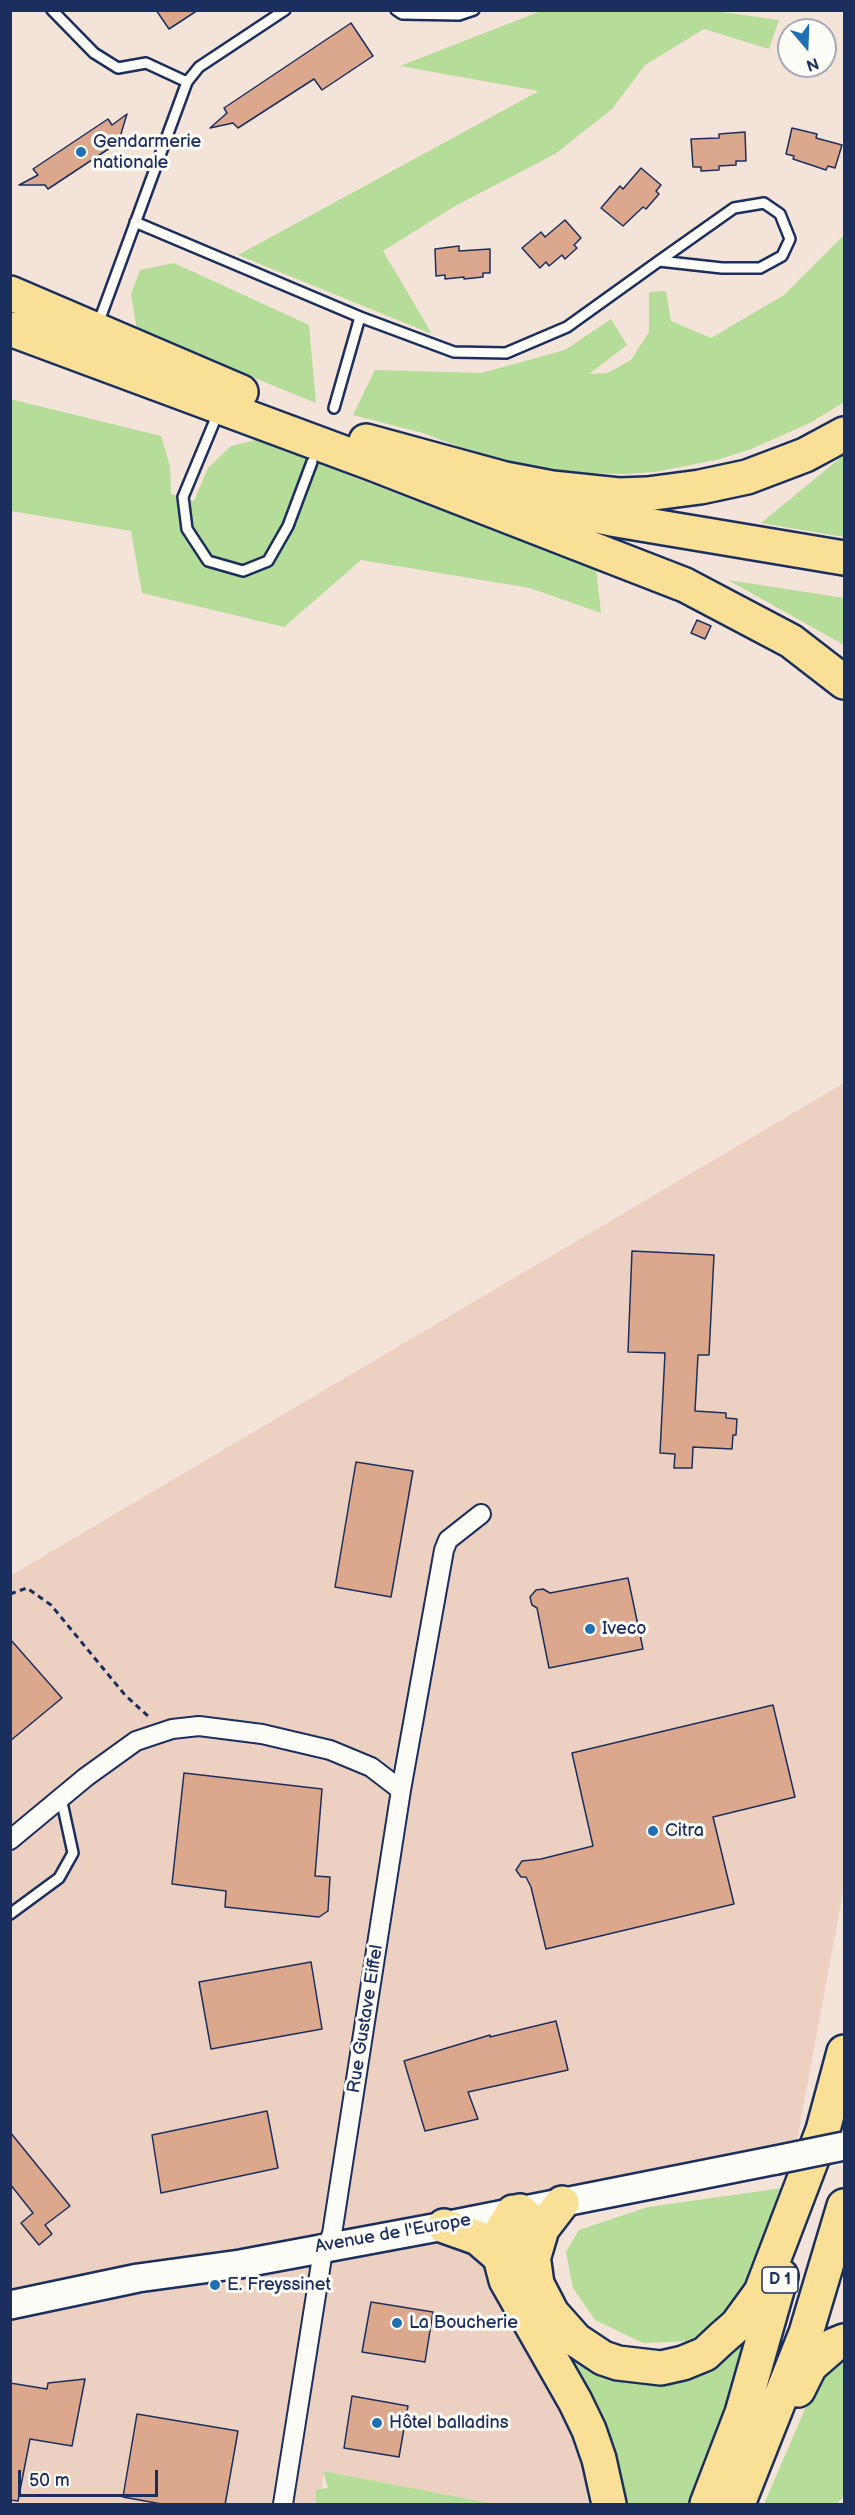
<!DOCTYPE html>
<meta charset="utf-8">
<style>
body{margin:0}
#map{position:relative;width:855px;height:2515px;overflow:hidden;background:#f3e3d8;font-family:"Balsamiq Sans",sans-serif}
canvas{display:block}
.frame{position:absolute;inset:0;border:12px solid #1b2f5e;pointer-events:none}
.north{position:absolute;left:777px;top:18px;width:60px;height:60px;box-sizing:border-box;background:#fdfcf7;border:2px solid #a3aaba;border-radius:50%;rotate:161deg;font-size:16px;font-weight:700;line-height:24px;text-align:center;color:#1b2f5e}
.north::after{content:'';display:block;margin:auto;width:21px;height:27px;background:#1f6fb2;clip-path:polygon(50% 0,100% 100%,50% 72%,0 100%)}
.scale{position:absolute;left:18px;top:2470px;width:140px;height:27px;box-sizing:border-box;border:3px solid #1b2f5e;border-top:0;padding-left:8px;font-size:18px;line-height:21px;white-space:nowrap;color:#1b2f5e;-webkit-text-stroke:4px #fdfcf7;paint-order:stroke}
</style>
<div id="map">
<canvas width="855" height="2515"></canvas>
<div class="frame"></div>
<div class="north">N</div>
<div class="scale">50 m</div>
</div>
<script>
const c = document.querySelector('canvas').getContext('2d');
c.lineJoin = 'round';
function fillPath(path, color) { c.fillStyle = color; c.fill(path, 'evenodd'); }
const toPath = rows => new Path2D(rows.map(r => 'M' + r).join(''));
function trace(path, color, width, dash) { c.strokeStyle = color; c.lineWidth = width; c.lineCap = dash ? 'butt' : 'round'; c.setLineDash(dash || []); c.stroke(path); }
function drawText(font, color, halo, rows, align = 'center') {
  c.font = font + ' "Balsamiq Sans",sans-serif'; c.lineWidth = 6; c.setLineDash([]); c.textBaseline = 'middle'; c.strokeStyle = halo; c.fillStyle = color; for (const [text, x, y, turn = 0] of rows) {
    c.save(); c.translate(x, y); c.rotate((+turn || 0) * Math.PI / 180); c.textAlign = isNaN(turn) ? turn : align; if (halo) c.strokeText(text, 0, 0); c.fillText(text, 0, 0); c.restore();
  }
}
fillPath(toPath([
 [844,1083,844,1887,797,2140,486,2203,506,2307,582,2436,588,2504,495,2504,324,2471,320,2504,11,2504,10,1576]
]), '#ecd1c2');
fillPath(toPath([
 [708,10,779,20,769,49,704,29,645,65,612,109,555,154,455,206,383,251,432,334,238,255,539,91,400,66,541,11],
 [844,235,844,402,810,423,751,449,720,459,655,472,623,474,558,472,491,459,423,433,353,415,375,370,481,373,565,350,611,319,627,345,589,374,608,373,631,360,649,332,649,292,666,291,671,321,711,338,784,295],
 [174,263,309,325,316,403,137,330,131,294,140,270],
 [10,399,161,436,170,466,171,494,194,501,208,468,231,446,260,439,358,479,596,568,601,613,530,588,361,560,284,627,142,593,131,531,11,511],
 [844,455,844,537,761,523],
 [728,580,844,598,844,645],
 [797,2186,742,2307,692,2341,643,2343,595,2320,573,2288,566,2252,579,2230,648,2207],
 [544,2324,553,2324,687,2372,754,2338,692,2504,628,2504,613,2446],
 [844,2356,844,2496,836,2504,764,2504,815,2386,834,2358],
 [323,2471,495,2504,316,2504,316,2490,328,2488]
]), '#b5dc98');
const building = toPath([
 [156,10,198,10,169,29,156,10],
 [351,23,373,56,322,90,314,79,238,128,233,123,210,128,227,113,224,108,351,23],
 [127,114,120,137,122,140,48,189,45,185,19,185,38,175,33,169,108,119,112,125,127,114],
 [792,128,817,134,816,138,842,145,835,168,828,166,826,170,793,159,794,156,786,154,792,128],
 [745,132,746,161,736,161,736,165,719,166,719,170,701,171,701,167,693,167,691,139,719,138,719,134,745,132],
 [641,168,661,185,656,191,659,194,646,209,643,207,623,226,601,208,620,186,623,189,641,168],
 [565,220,581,238,574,245,577,248,565,259,562,255,549,266,546,262,540,268,522,248,541,232,545,237,565,220],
 [459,246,459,251,490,249,490,273,483,273,483,277,464,279,464,277,445,279,445,275,436,276,435,249,459,246],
 [697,620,711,626,705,639,691,633,697,620],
 [632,1251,714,1255,709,1355,698,1355,695,1411,726,1413,726,1418,737,1419,736,1435,733,1435,732,1449,693,1447,692,1468,674,1468,675,1454,660,1453,665,1353,628,1352,632,1251],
 [356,1462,413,1471,391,1597,335,1587,356,1462],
 [628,1578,643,1649,549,1668,537,1608,532,1605,530,1597,536,1590,543,1589,550,1593,628,1578],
 [10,1639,62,1698,10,1741,10,1639],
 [773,1705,795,1797,713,1817,734,1904,546,1949,531,1887,526,1877,521,1877,516,1870,522,1861,541,1859,593,1846,572,1753,773,1705],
 [184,1773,322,1789,315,1876,330,1877,328,1911,319,1917,225,1907,226,1891,172,1884,184,1773],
 [311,1962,322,2029,211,2049,199,1982,311,1962],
 [556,2021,568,2070,468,2092,478,2119,425,2131,404,2061,490,2035,490,2037,556,2021],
 [267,2111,278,2168,161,2193,152,2135,267,2111],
 [10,2132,70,2206,45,2225,52,2234,39,2245,21,2223,33,2213,10,2184,10,2132],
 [371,2302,433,2312,425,2362,362,2352,371,2302],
 [85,2379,72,2446,30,2439,18,2501,10,2500,10,2383,47,2389,48,2383,85,2379],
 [352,2396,408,2406,399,2457,344,2448,352,2396],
 [137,2414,238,2431,225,2505,167,2505,123,2497,137,2414]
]);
fillPath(building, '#dba88e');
trace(building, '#1b2f5e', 1.5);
const lane = toPath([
 [52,10,94,53,118,68,146,63,187,82],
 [396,10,402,14,459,15,474,10],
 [135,222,360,317,454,352,506,353,567,327,659,261,734,208,764,203,780,214,790,239,782,256,760,268,722,268,659,261],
 [98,324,187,82,199,67,285,10],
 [334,408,360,317],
 [218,413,183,497,187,529,208,561,243,571,268,561,288,526,312,462],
 [10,1914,59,1878,73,1853,61,1798]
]);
const street = toPath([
 [10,1840,86,1777,136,1741,172,1729,199,1726,262,1734,330,1750,371,1767,401,1790],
 [283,2504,322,2257,332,2234,401,1790,444,1550,448,1540,481,1514]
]);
const secondary = toPath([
 [10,2305,138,2278,240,2264,444,2226,776,2160]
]);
const highway = toPath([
 [10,293,241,392],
 [10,329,371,463,685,585,791,641,844,682],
 [366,441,505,479,552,488,619,495,647,494,700,487,747,477,805,455,844,434],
 [496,491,533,502,611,519,844,558],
 [817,2152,844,2052],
 [520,2211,528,2219,537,2284,552,2313,576,2340,603,2358,618,2363,661,2368,683,2363,705,2354,721,2339,737,2325,761,2292,823,2130],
 [513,2212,502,2230,500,2257,506,2280,575,2401,589,2430,599,2459,609,2504],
 [444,2226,478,2238,500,2257],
 [534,2256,542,2229,562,2203],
 [798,2390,810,2366,834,2345,844,2341],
 [707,2504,742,2413,781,2276],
 [738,2504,806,2333,844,2206]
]);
trace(lane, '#1b2f5e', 14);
trace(street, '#1b2f5e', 22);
trace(secondary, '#1b2f5e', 32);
trace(highway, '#1b2f5e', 38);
trace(toPath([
 [10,1594,27,1588,51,1605,125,1695,149,1717]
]), '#1b2f5e', 3, [6, 4.5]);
trace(lane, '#fdfcf7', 9);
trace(street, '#fdfcf7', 18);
trace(secondary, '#fdfcf7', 27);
trace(highway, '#fadf96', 33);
const secondaryBridge = toPath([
 [776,2160,844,2146]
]);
trace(secondaryBridge, '#1b2f5e', 32, []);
trace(secondaryBridge, '#fdfcf7', 27);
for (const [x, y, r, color] of [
 [81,152,6,"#1f6fb2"],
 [590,1629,6,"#1f6fb2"],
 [653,1831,6,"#1f6fb2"],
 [215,2285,6,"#1f6fb2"],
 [397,2323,6,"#1f6fb2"],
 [377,2423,6,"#1f6fb2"]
]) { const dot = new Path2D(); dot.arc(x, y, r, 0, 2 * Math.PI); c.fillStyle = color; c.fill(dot); trace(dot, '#fdfcf7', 2); }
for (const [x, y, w] of [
 [780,2280,36]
]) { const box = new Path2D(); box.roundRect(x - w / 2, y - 13, w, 26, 4.5); c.fillStyle = '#fdfcf7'; c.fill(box); trace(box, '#1b2f5e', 1.5); }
drawText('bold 16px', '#1b2f5e', null, [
 ["D 1",780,2280]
]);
drawText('18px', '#1b2f5e', '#fdfcf7', [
 ["Gendarmerie",93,142],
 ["nationale",93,163],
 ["Iveco",602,1629],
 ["Citra",665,1831],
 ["E. Freyssinet",227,2285],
 ["La Boucherie",409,2323],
 ["Hôtel balladins",389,2423]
], 'left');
drawText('18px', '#1b2f5e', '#fdfcf7', [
 ["Rue Gustave Eiffel",366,2019,-81],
 ["Avenue de l'Europe",393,2234,-10]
]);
</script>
